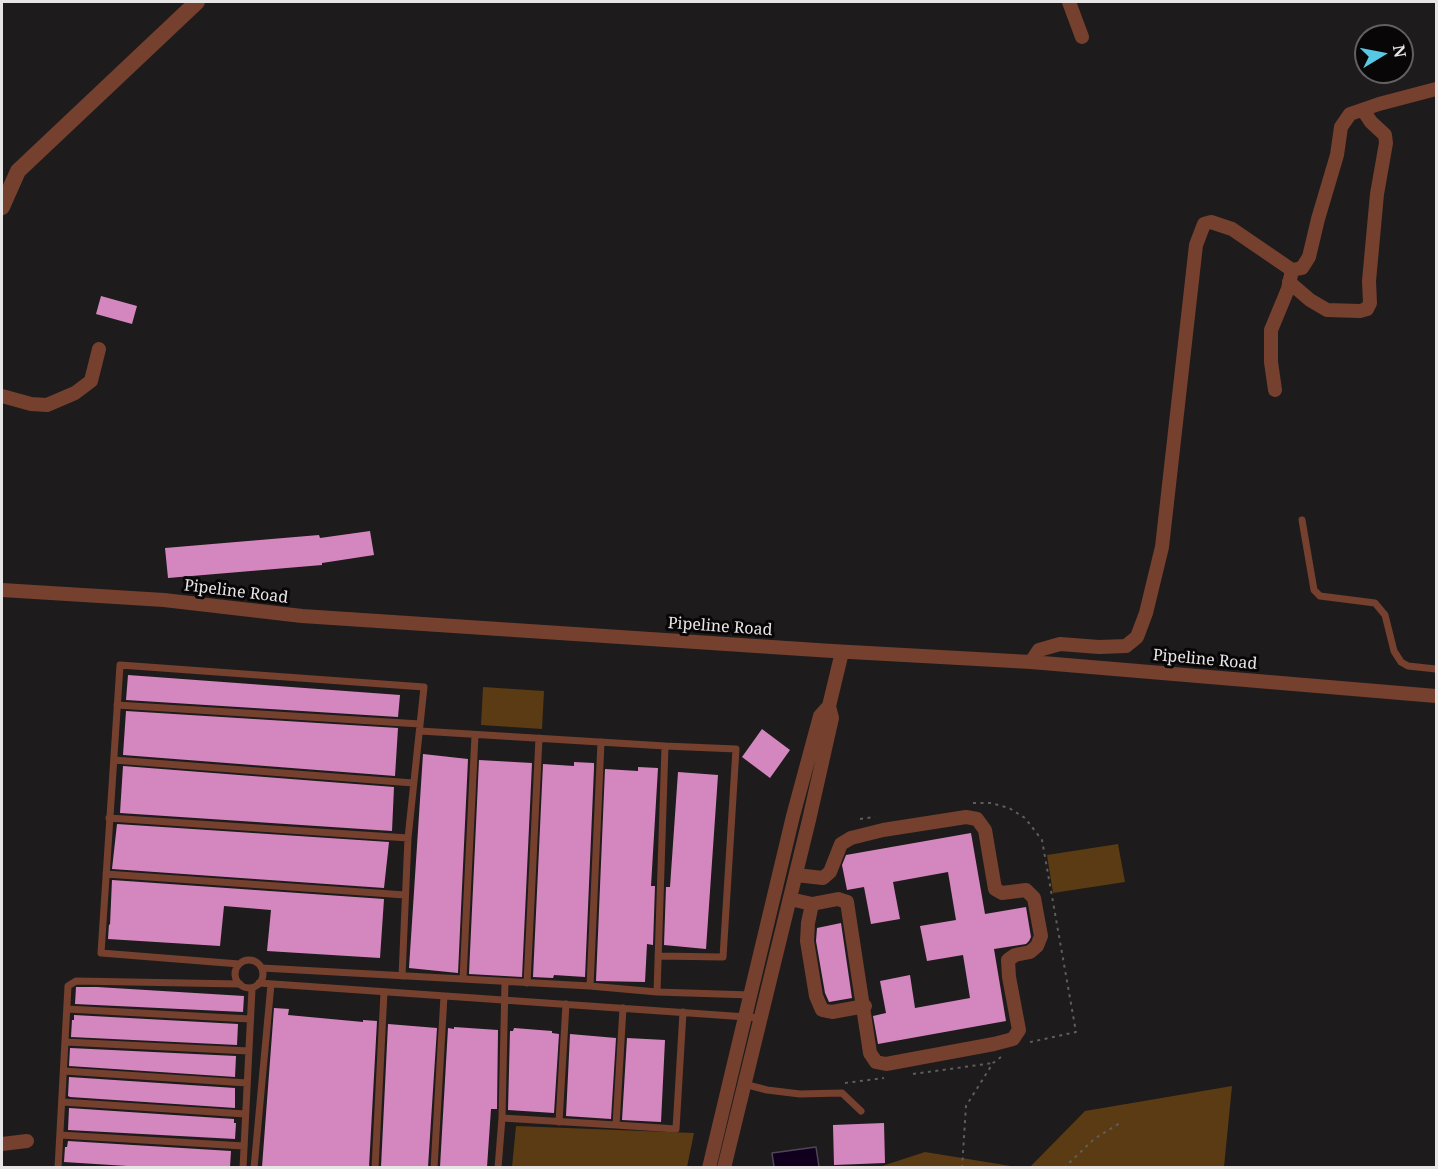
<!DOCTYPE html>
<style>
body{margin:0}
#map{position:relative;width:1438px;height:1169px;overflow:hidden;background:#1e1b1c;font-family:"Noto Serif",serif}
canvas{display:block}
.frame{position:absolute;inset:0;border:3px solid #e7e5e5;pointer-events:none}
.north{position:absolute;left:1354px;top:24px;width:60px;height:60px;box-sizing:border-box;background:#080607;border:2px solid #615f60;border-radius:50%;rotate:80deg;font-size:16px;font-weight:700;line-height:24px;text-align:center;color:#e7e5e5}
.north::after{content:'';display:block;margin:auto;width:21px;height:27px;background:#58c9e4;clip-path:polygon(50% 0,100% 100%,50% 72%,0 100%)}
</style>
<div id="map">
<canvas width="1438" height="1169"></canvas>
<div class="frame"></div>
<div class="north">N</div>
</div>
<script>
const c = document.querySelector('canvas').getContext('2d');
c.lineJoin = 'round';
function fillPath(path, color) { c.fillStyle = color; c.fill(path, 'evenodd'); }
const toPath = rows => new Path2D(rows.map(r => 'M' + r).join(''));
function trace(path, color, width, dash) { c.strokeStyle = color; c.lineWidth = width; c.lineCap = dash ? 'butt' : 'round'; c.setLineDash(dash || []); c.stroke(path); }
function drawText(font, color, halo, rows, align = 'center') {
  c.font = font + ' "Noto Serif",serif'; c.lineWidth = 6; c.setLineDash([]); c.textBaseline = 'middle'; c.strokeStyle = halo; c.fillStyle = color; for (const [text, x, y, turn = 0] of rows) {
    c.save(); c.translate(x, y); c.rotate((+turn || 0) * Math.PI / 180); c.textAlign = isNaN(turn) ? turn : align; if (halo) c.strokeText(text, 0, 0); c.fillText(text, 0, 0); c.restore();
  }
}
fillPath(toPath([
 [483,687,544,691,542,729,481,725],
 [1118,844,1125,882,1053,893,1047,855],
 [1232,1086,1224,1167,1030,1167,1085,1111],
 [516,1126,694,1133,687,1167,512,1167],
 [925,1152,1017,1167,879,1167]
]), '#5a3b13');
const water = toPath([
 [816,1147,819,1167,774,1167,772,1153,816,1147]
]);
fillPath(water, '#10001d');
trace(water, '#504559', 1.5);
fillPath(toPath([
 [101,296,137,306,132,324,96,314],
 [370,531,374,555,322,563,322,565,168,578,165,548,319,535,320,538],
 [128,675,400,695,398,717,126,700],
 [126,711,398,728,395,776,123,755],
 [762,729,790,750,770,778,742,757],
 [423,754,468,759,458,973,409,968],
 [479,760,532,763,522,977,469,974],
 [574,762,594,763,594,768,585,977,554,975,553,978,533,977,543,764,574,766],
 [123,766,394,787,392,831,120,813],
 [638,767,658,768,651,886,655,886,653,945,647,944,645,982,596,981,605,769,638,771],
 [678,772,718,775,706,949,664,945,666,887,670,887],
 [117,824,389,842,384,888,112,869],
 [971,833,985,914,1026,907,1031,937,1029,941,1026,944,994,949,1006,1021,878,1044,873,1016,886,1013,880,981,910,975,915,1008,970,998,963,955,927,961,920,926,956,920,948,872,893,882,900,919,871,924,864,887,847,890,842,865,846,855],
 [112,880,384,899,380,958,267,951,271,910,224,906,220,946,108,939,109,924,110,925],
 [841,923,852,998,829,1002,825,993,816,941,817,928],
 [76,987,97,987,244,996,243,1012,75,1004],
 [274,1008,289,1009,288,1015,363,1022,363,1020,377,1021,369,1167,262,1167],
 [74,1015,238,1024,237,1045,71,1037,72,1020,74,1020],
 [388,1024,437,1028,428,1167,381,1167],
 [454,1027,498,1030,497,1109,491,1109,487,1167,440,1167,448,1028,454,1029],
 [514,1028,552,1031,552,1033,559,1034,554,1113,508,1110,510,1031,513,1031],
 [570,1034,616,1038,611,1119,566,1116],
 [627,1038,665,1040,661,1122,622,1120],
 [70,1048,236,1056,235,1077,69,1066],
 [69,1077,235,1088,235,1108,70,1097,68,1096],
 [69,1108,234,1119,234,1123,236,1123,235,1139,68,1130],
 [884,1123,885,1163,834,1165,833,1125],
 [68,1141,231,1151,230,1167,143,1167,64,1162,65,1147,67,1147]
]), '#d487be');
trace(toPath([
 [973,803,991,803,1009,808,1025,818,1042,840,1076,1032,1026,1043],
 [860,819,875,817],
 [913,1074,993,1063],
 [845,1083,884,1078],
 [962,1168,966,1106,993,1063,1001,1057],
 [1064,1168,1094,1139,1120,1123]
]), '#5f5d5d', 2, [3, 4.5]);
trace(toPath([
 [1302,520,1314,590,1320,596,1375,603,1385,615,1394,651,1401,662,1408,666,1436,669],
 [117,705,420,724],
 [420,731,665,746,657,992],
 [114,760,413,783],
 [109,818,408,838],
 [106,874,405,895],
 [658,956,723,957,736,749,665,746],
 '235 974a14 14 0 1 1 28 0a14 14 0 1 1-28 0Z',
 [239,964,101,953,120,665,424,687,408,838,402,976],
 [262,968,590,986,657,992,751,995],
 [463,979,475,735],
 [259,983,761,1018],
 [527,983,539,738],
 [590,986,601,742],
 [67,1009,250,1019],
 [65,1042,249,1051],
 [64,1071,247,1083],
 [744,1084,767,1090,800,1094,842,1093,861,1111],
 [62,1102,245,1114],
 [502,1118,616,1125,623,1008],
 [559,1122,566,1004],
 [616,1125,676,1129,683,1012],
 [60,1135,244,1146],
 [58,1168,68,986,76,981,240,984],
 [243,1168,252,989],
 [254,1168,271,984],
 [375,1168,384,992],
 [434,1168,444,996],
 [498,1168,502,1118,505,982]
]), '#75402e', 7);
trace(toPath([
 [1069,2,1082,37],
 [1289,282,1310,300,1327,310,1360,311,1367,309,1370,303,1369,281,1377,194,1386,143,1385,135,1371,122,1363,110],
 [1275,390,1271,362,1271,330,1288,289,1291,275],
 [2,396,31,404,47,405,75,393,91,381,99,349],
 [2,590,164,600,302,616,832,651,1031,662,1436,696],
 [1031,662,1039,650,1060,644,1099,647,1126,646,1137,637,1146,613,1162,547,1196,245,1204,224,1211,222,1232,229,1292,270,1302,268,1309,257,1318,219,1337,155,1341,127,1350,114,1379,104,1436,89],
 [790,899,812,904,838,899,847,902,870,1053,876,1062,886,1064,994,1044,1013,1039,1019,1030,1009,977,1008,960,1015,955,1030,952,1037,946,1041,936,1034,898,1026,890,1002,893,995,889,985,830,977,819,966,817,883,830,851,838,841,844,830,872,823,878,796,875],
 [812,904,808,923,807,941,816,996,822,1010,832,1012,865,1006],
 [2,1144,27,1141],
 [709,1168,793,816,820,716,829,706],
 [724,1168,809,820,832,718,829,706,842,652]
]), '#75402e', 14);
trace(toPath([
 [2,207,18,171,197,2]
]), '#75402e', 16);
drawText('16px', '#e7e5e5', '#080607', [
 ["Pipeline Road",236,592,7],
 ["Pipeline Road",720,627,4],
 ["Pipeline Road",1205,660,5]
]);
</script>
